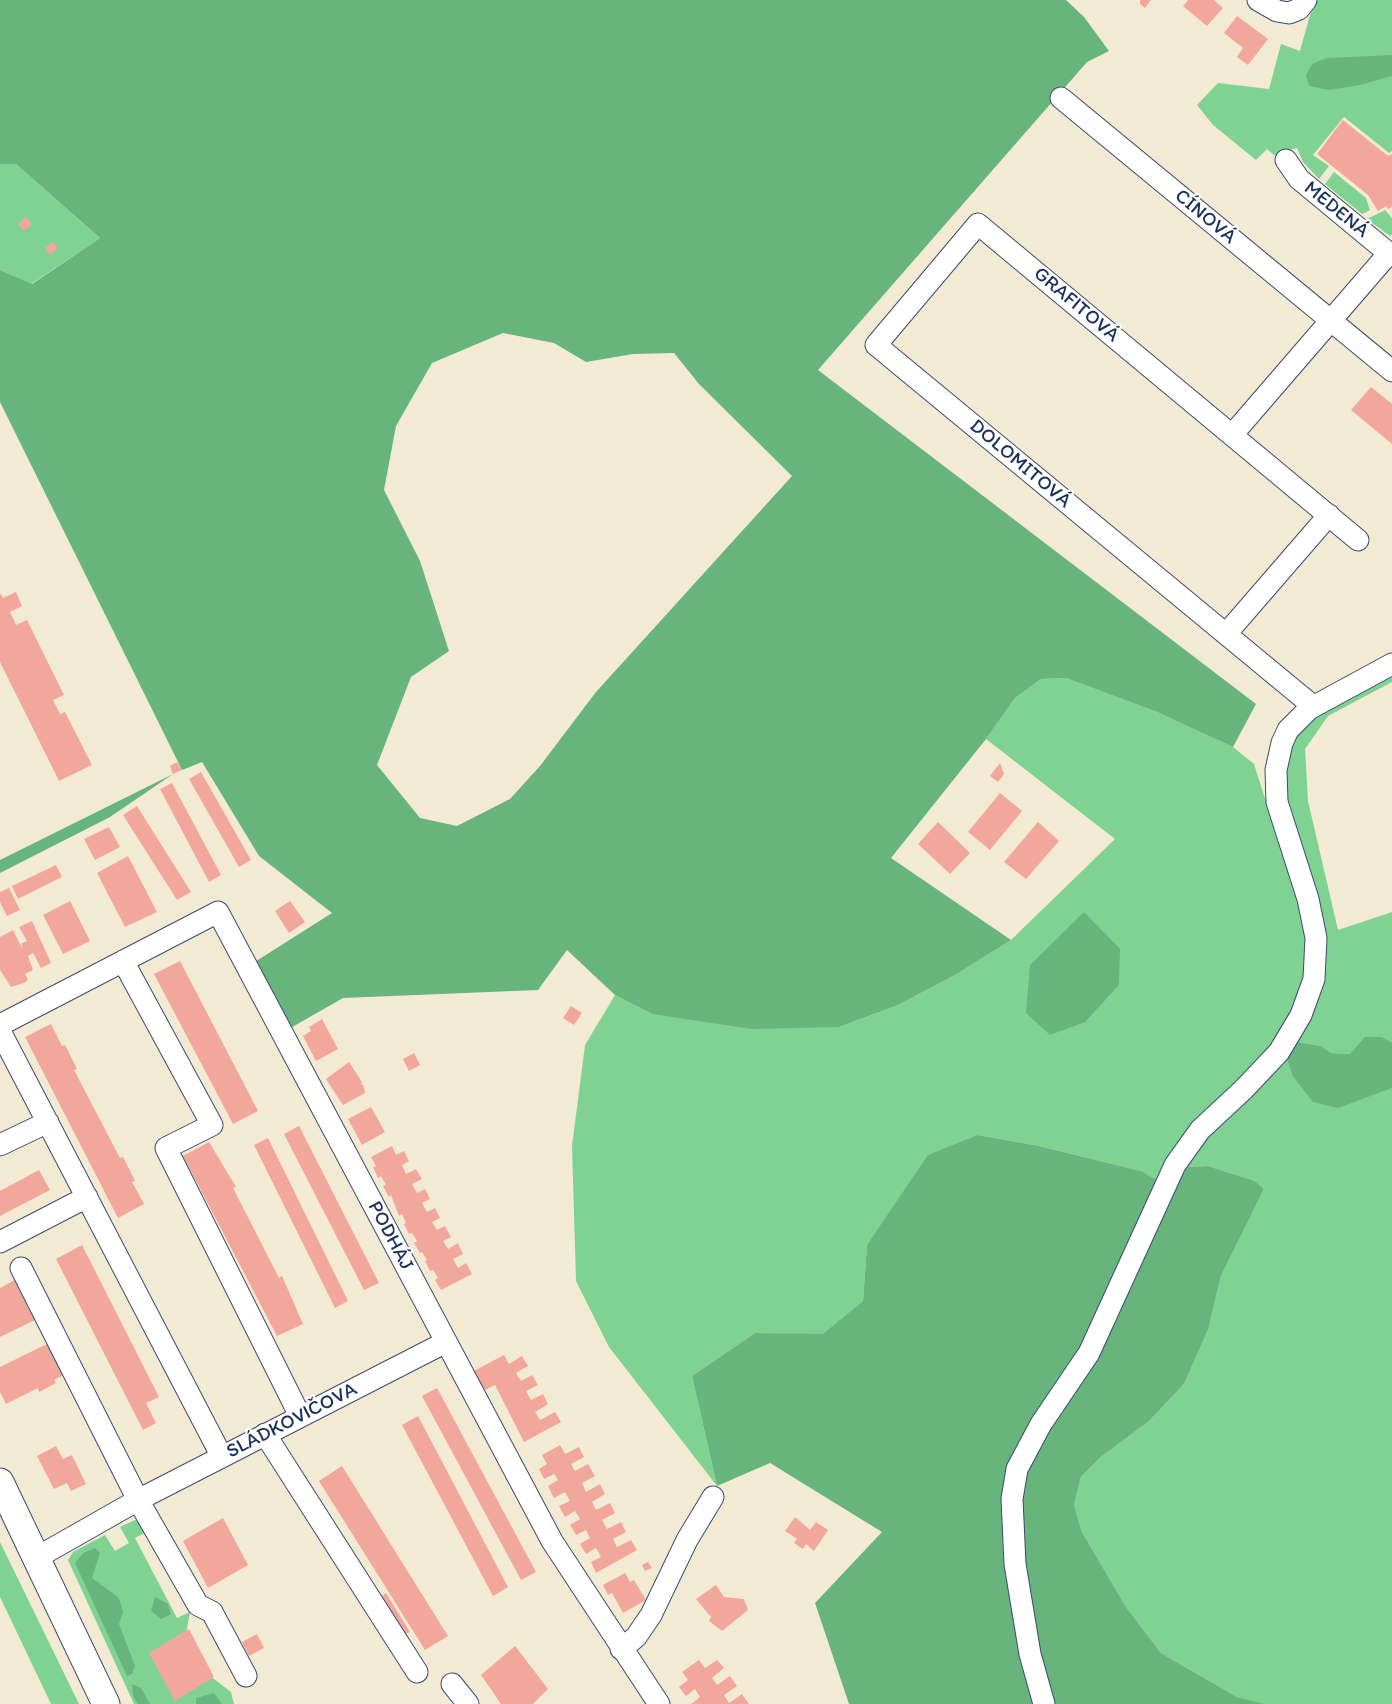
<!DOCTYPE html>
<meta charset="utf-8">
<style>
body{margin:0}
canvas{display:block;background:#f3ead3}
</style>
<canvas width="1392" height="1704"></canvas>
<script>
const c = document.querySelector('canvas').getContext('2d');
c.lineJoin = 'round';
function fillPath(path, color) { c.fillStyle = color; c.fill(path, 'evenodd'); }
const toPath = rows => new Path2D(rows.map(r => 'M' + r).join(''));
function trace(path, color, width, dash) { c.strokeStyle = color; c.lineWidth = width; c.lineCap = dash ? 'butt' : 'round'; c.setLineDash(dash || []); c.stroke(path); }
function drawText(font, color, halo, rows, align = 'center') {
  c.font = font + ' Itim,sans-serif'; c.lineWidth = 4.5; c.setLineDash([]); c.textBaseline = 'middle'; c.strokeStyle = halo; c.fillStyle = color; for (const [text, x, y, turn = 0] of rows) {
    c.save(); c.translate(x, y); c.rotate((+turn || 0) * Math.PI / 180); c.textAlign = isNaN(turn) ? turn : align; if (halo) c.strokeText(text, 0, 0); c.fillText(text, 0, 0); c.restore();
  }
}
fillPath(toPath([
 [1318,0,1392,0,1392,151,1389,153,1344,117,1313,155,1329,166,1319,179,1303,162,1297,148,1274,155,1267,149,1256,160,1213,125,1197,105,1218,83,1269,89,1281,44,1300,51,1310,15],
 [0,164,16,164,100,238,31,284,0,270],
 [1334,172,1366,198,1370,210,1362,214,1325,184],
 [1385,210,1392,218,1392,234,1390,236,1367,219],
 [1392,673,1392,682,1328,716,1305,749,1308,801,1338,930,1392,912,1392,1042,1382,1037,1350,1054,1331,1053,1321,1046,1298,1042,1312,1015,1324,975,1285,797,1284,773,1289,748,1302,728,1318,713],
 [1066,678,1157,712,1233,747,1254,764,1303,917,1307,948,1306,972,1292,1014,1272,1044,1247,1073,1193,1123,1171,1152,1157,1180,1141,1171,1039,1146,978,1135,867,1245,863,1301,823,1335,755,1333,692,1376,717,1486,609,1347,576,1281,572,1146,585,1045,615,995,652,1014,839,1027,898,1005,955,975,1011,940,1115,839,986,739,1015,698,1041,679],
 [1287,1059,1292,1075,1374,1093,1392,1088,1392,1704,1259,1704,1237,1697,1161,1653,1126,1607,1082,1532,1074,1505,1081,1477,1101,1457,1149,1421,1184,1384,1208,1330,1221,1276,1264,1189,1255,1181,1208,1166,1185,1167,1203,1142],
 [137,1519,148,1531,135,1538,177,1618,190,1612,186,1634,210,1676,231,1692,234,1704,134,1704,68,1560,73,1552,105,1535,115,1551,129,1543,120,1527],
 [0,1542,79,1704,51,1704,0,1597]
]), '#80d293');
fillPath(toPath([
 [0,0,1066,0,1084,17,1109,51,1087,62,818,370,1256,704,1233,747,1157,712,1066,678,1041,679,1015,698,986,739,891,858,1011,940,955,975,898,1005,839,1027,752,1029,652,1014,615,995,567,950,538,990,343,998,287,1030,250,965,332,913,259,856,202,762,182,770,0,402,0,270,32,284,100,238,16,164,0,164],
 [503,333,554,343,586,362,633,354,674,353,699,384,792,476,596,692,540,766,510,799,457,826,420,818,377,765,411,677,449,651,420,561,384,490,396,426,432,363],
 [1392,55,1392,76,1360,85,1329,90,1309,86,1306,75,1312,64,1327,58],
 [173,774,110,817,0,873,0,860],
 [1084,912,1120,949,1119,985,1085,1022,1050,1035,1026,1013,1030,965],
 [1365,1037,1382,1037,1392,1042,1392,1088,1338,1108,1313,1102,1292,1075,1287,1059,1298,1042,1321,1046,1331,1053,1350,1054],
 [978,1135,1039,1146,1141,1171,1157,1180,1185,1167,1208,1166,1255,1181,1264,1189,1221,1276,1208,1330,1184,1384,1149,1421,1101,1457,1081,1477,1074,1505,1082,1532,1126,1607,1161,1653,1237,1697,1264,1704,849,1704,815,1603,882,1532,770,1463,717,1486,692,1376,755,1333,823,1334,863,1301,867,1245,928,1155],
 [95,1548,100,1553,92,1578,119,1598,123,1612,119,1624,135,1666,132,1674,127,1676,75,1563,83,1553],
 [155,1597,168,1604,171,1614,161,1619,151,1611],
 [132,1684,141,1688,150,1704,138,1704,133,1696],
 [214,1693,222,1704,196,1704,196,1698]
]), '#68b47d');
fillPath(toPath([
 [1140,0,1151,0,1145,8,1140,4],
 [1188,0,1214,0,1223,8,1207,26,1183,6],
 [1237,16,1268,39,1248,65,1237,57,1243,48,1224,33],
 [1343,120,1388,156,1392,154,1392,207,1388,209,1386,206,1378,211,1368,195,1317,154],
 [26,217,32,224,24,231,18,224],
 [53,242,58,248,50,255,45,248],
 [1371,387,1392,404,1392,444,1351,410],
 [16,592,22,606,10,612,16,625,27,620,64,695,53,700,60,714,65,712,92,765,59,781,0,662,0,593,3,598],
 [177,762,182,770,173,774,170,766],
 [1000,763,1004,774,998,782,990,776],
 [201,772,251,860,239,867,189,779],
 [172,783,221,875,209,882,160,789],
 [1000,793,1022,811,990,850,968,832],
 [137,806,191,892,177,900,123,815],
 [938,822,970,853,950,874,918,844],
 [1038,822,1059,841,1026,879,1004,862],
 [109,827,120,847,95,860,84,839],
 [128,856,157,912,125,927,97,873],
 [56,865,62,877,18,899,12,886],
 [9,888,20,910,7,916,0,902,0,892],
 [70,901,90,941,63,954,43,915],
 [290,901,305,922,289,933,275,911],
 [32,921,51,963,41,968,33,953,28,956,33,970,25,974,28,980,24,983,11,987,0,970,0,937,13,930,22,948,22,943,27,941,19,927],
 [180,961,258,1111,233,1124,154,974],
 [571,1006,582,1013,574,1025,563,1018],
 [322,1019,338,1049,316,1061,303,1036,311,1031,309,1027],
 [51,1024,62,1046,65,1045,77,1069,74,1070,120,1158,123,1157,135,1181,132,1182,144,1204,118,1218,25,1037],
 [414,1053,420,1065,409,1071,403,1059],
 [349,1062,362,1082,361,1085,363,1084,365,1093,343,1105,326,1079],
 [371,1107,385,1132,362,1145,348,1119],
 [299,1126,379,1283,364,1290,284,1134],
 [268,1138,348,1301,335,1308,254,1145],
 [209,1142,236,1187,233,1188,279,1278,282,1276,303,1324,277,1336,183,1156],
 [392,1146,396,1155,404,1151,409,1161,402,1165,406,1174,416,1169,422,1179,412,1184,417,1193,425,1189,430,1199,422,1203,427,1212,435,1208,440,1218,432,1222,437,1230,445,1226,451,1237,443,1241,448,1249,458,1243,463,1254,453,1259,458,1268,466,1263,472,1274,441,1290,435,1280,438,1278,433,1270,430,1271,425,1261,427,1260,422,1252,420,1253,414,1243,417,1241,412,1233,409,1234,404,1224,406,1223,402,1214,399,1216,391,1195,389,1197,383,1186,386,1185,381,1176,378,1178,373,1167,376,1166,371,1157],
 [39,1170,50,1190,0,1216,0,1191],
 [82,1245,159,1397,146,1403,156,1423,143,1430,56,1259],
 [14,1277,22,1283,18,1286,29,1310,32,1309,37,1319,0,1337,0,1288,13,1281],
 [49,1343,65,1374,54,1380,56,1383,39,1392,38,1388,6,1404,0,1392,0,1367],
 [504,1355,509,1364,522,1356,528,1366,516,1373,521,1381,532,1375,538,1385,526,1391,531,1400,543,1394,548,1404,535,1412,540,1420,555,1412,561,1422,524,1442,495,1385,481,1392,470,1373],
 [437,1388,536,1572,521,1580,422,1396],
 [418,1416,508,1587,493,1596,402,1425],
 [560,1445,565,1454,579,1447,584,1457,571,1464,575,1471,588,1464,595,1476,582,1483,586,1492,600,1484,605,1494,592,1502,596,1510,610,1503,615,1513,602,1520,607,1529,621,1522,626,1532,613,1539,617,1547,631,1540,637,1550,596,1573,591,1562,601,1557,596,1548,586,1554,580,1544,590,1538,586,1530,576,1535,570,1525,580,1519,575,1511,565,1517,559,1506,570,1501,565,1492,554,1498,548,1486,558,1480,554,1474,544,1479,539,1469,547,1464,542,1455],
 [56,1446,63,1459,72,1455,86,1484,71,1491,67,1483,54,1489,37,1456],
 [342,1466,448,1636,425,1650,319,1481],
 [795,1517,810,1530,816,1522,828,1530,814,1551,806,1544,803,1549,794,1543,797,1539,785,1531],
 [223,1518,248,1565,208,1588,183,1541],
 [648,1562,652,1568,645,1571,642,1565],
 [625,1573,630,1582,634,1580,646,1600,623,1613,612,1593,608,1595,603,1585],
 [716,1585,724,1597,744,1599,748,1610,722,1631,709,1621,711,1617,696,1599],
 [386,1593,410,1632,404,1635,380,1597],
 [189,1629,214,1677,175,1701,149,1653],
 [257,1634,264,1648,249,1656,242,1642],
 [515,1646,548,1689,533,1704,501,1704,481,1675],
 [699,1660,705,1668,717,1660,724,1668,712,1678,717,1685,730,1676,737,1686,724,1695,729,1703,742,1694,749,1704,691,1704,700,1697,695,1689,686,1696,679,1687,688,1680,682,1672]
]), '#f2a79d');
const minor = toPath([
 [1258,0,1277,11,1289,13,1299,9,1306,0],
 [1061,98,1392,371],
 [1286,160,1299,179,1392,256],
 [1232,435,1389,253],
 [1226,634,1329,515],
 [1313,706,876,345,978,224,1358,540],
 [123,961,212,1125,166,1148,300,1416],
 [0,1030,4,1023,218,912,552,1541,659,1704],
 [0,1031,222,1457],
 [0,1145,48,1122],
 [0,1242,87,1197],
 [21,1268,138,1500,198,1605,212,1612,246,1676],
 [265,1434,417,1672],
 [36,1558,138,1500,446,1342],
 [621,1649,636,1637,651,1615,687,1540,713,1497],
 [452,1684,468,1704],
 [1044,1704,1030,1654,1015,1564,1012,1499,1017,1469,1041,1424,1089,1353,1175,1165,1200,1130,1244,1089,1279,1052,1301,1015,1314,979,1316,938,1308,899,1277,802,1276,770,1282,743,1288,730,1309,709,1392,664]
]);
const major = toPath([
 [0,1482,106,1704]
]);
trace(minor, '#3b4b70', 23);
trace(major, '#3b4b70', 29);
trace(minor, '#fff', 21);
trace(major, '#fff', 27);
drawText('20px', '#1b2f5e', '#fff', [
 ["MEDENÁ",1336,210,39],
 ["CÍNOVÁ",1205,217,40],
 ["GRAFITOVÁ",1076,305,40],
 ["DOLOMITOVÁ",1020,464,40],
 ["PODHÁJ",390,1236,62],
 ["SLÁDKOVIČOVA",292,1421,-27]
]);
</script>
